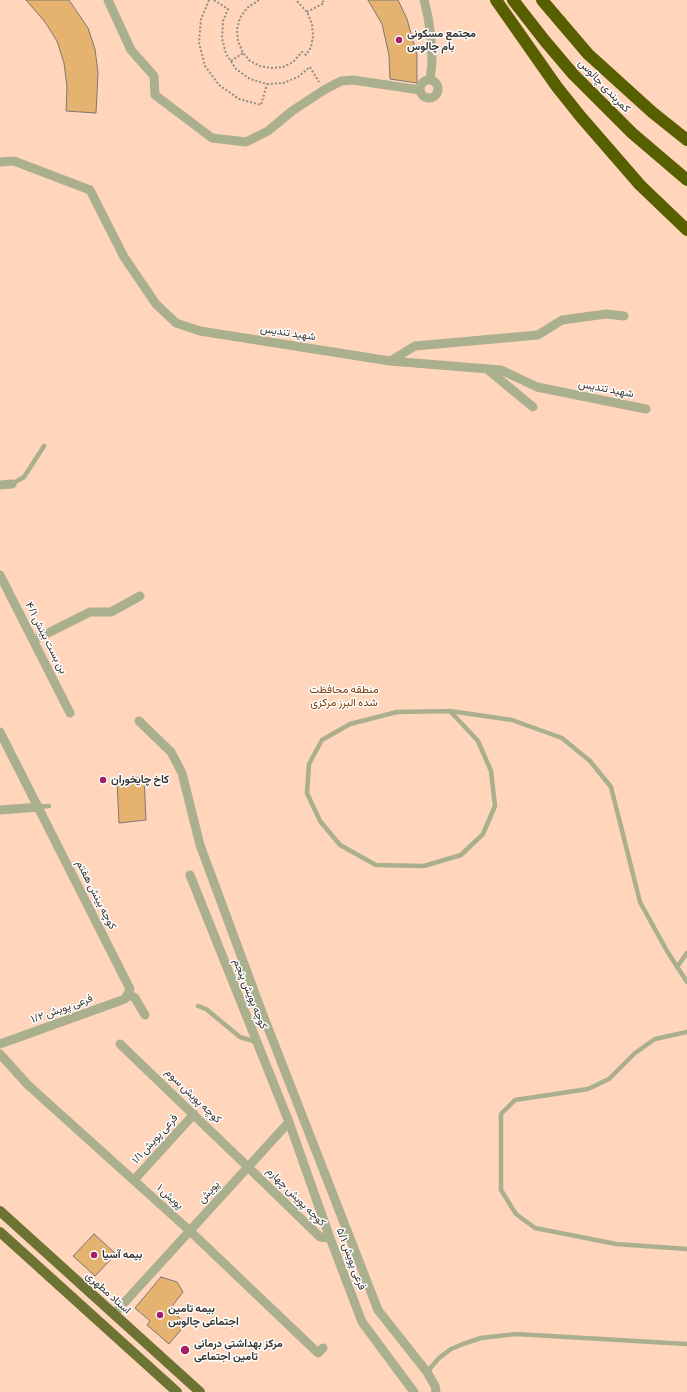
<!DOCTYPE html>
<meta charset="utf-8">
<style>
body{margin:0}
canvas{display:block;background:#f7f5ec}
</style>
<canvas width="687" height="1392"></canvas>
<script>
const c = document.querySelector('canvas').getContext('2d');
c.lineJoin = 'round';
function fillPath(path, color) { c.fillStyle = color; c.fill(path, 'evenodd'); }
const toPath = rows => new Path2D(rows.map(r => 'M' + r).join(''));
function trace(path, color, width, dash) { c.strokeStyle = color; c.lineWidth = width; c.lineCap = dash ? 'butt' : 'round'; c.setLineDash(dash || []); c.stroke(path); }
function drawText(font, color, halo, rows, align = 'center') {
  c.font = font + ' Manrope,Vazirmatn,sans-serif'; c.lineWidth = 3; c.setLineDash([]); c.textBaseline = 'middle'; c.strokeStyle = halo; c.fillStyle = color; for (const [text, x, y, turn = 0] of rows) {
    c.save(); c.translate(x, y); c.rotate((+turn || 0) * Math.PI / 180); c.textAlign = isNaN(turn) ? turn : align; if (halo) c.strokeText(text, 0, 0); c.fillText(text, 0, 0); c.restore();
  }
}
fillPath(toPath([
 [0,0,687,0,687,1392,0,1392]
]), '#ffd5bb');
const building = toPath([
 [26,0,69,0,88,28,95,49,98,73,96,113,66,111,67,87,64,63,57,41,45,22,26,0],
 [368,0,398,0,407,19,417,55,417,83,390,79,389,55,382,24,368,0],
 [144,777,146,820,119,823,117,780,144,777],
 [94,1234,116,1254,95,1276,73,1256,94,1234],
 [161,1277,177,1282,183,1292,170,1309,186,1324,169,1344,147,1325,150,1321,135,1308,161,1277]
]);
fillPath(building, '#e5b36f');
trace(building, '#7d7872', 1);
trace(toPath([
 [209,0,201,19,199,43,205,66,219,85,239,99,261,105,267,84],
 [214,0,228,9,223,21,222,38,226,54,236,69,250,79,267,84,283,83,298,77,310,67,319,82],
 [259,0,247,8,240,18,237,29,238,41,243,53,250,61,260,66,271,68,283,67,293,62,302,52,306,55,311,47,313,37,312,24,307,12,296,0],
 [307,12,324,3,322,0],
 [231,61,243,53]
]), '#8e8d87', 2, [2, 2]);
trace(toPath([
 [12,484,24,477,44,446],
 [450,711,478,741,491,771,495,806,483,834,461,855,424,866,376,865,340,845,320,821,307,793,309,764,322,740,350,724,397,712,450,711,512,720,562,738,590,761,611,787,640,902,667,951,687,982],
 [39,807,49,806],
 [677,967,687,953],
 [198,1006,206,1009,240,1037,257,1042],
 [687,1032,655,1039,635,1053,609,1079,588,1089,515,1100,501,1114,501,1190,516,1214,535,1228,616,1244,687,1249],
 [427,1372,439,1358,451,1349,463,1344,481,1338,516,1334,687,1344]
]), '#aaaf8e', 4.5);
trace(toPath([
 [108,0,131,50,154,76,155,95,212,138,246,142,268,131,292,111,324,90,341,81,353,80,420,90],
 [424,0,428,17,431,37,432,62,430,80],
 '420 89a9 9 0 1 1 18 0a9 9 0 1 1-18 0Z',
 [0,162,14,161,90,190,124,257,156,304,176,323,200,331,390,361,501,370,537,387,646,409],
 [390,361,415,346,538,335,562,320,606,314,624,316],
 [487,369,533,407],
 [0,485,12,484],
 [0,575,70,713],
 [34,640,90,612,111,612,140,596],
 [139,721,171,752,182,773,200,845,263,1015,378,1310,427,1372,435,1386,436,1392],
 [0,732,130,989,125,999,0,1044],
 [0,810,39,807],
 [190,875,289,1122,330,1238,362,1322,414,1392],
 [128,994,135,998,145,1015],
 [120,1044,248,1167,320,1237,330,1238],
 [0,1054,28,1085,190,1231,318,1353,323,1348],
 [134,1180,194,1114],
 [114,1314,289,1122]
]), '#aaaf8e', 9);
trace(toPath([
 [0,1211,200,1392],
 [0,1232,177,1392]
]), '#6d7433', 10);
trace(toPath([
 [496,0,557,87,581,117,640,185,687,230],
 [513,0,545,41,573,74,632,133,687,180],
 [542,0,588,54,652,112,687,140]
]), '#585f01', 12);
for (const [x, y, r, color] of [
 [399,40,4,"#a41e68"],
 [103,780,4,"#a41e68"],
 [94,1255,4,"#a41e68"],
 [160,1315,4,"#a41e68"],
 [185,1350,5,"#a41e68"]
]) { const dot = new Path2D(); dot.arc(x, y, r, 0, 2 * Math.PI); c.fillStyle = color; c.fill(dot); trace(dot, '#fff', 1.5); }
drawText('bold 11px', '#363532', '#fff', [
 ["مجتمع مسکونی",407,34],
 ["بام چالوس",407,47],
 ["کاخ چایخوران",111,780],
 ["بیمه آسیا",102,1255],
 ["بیمه تامین",168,1309],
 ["اجتماعی چالوس",168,1322],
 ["مرکز بهداشتی درمانی",194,1344],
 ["تامین اجتماعی",194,1357]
], 'left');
drawText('11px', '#363532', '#fff', [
 ["کمربندی چالوس",604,86,46],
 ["شهید تندیس",288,333,9],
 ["شهید تندیس",606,389,11],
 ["بن بست بینش ۴/۱",46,638,63],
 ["کوچه بینش هفتم",96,895,63],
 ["کوچه پویش پنجم",250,994,68],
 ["فرعی پویش ۱/۲",62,1009,-20],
 ["کوچه پویش سوم",193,1096,44],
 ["فرعی پویش ۱/۱",155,1139,-48],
 ["پویش",209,1192,-48],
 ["پویش ۱",170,1197,42],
 ["کوچه پویش چهارم",296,1197,45],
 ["فرعی پویش ۵/۱",351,1259,69],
 ["استاد مطهری",108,1293,42]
]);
drawText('11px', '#7e3e06', '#fff', [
 ["منطقه محافظت",344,690],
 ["شده البرز مرکزی",344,703]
]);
</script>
